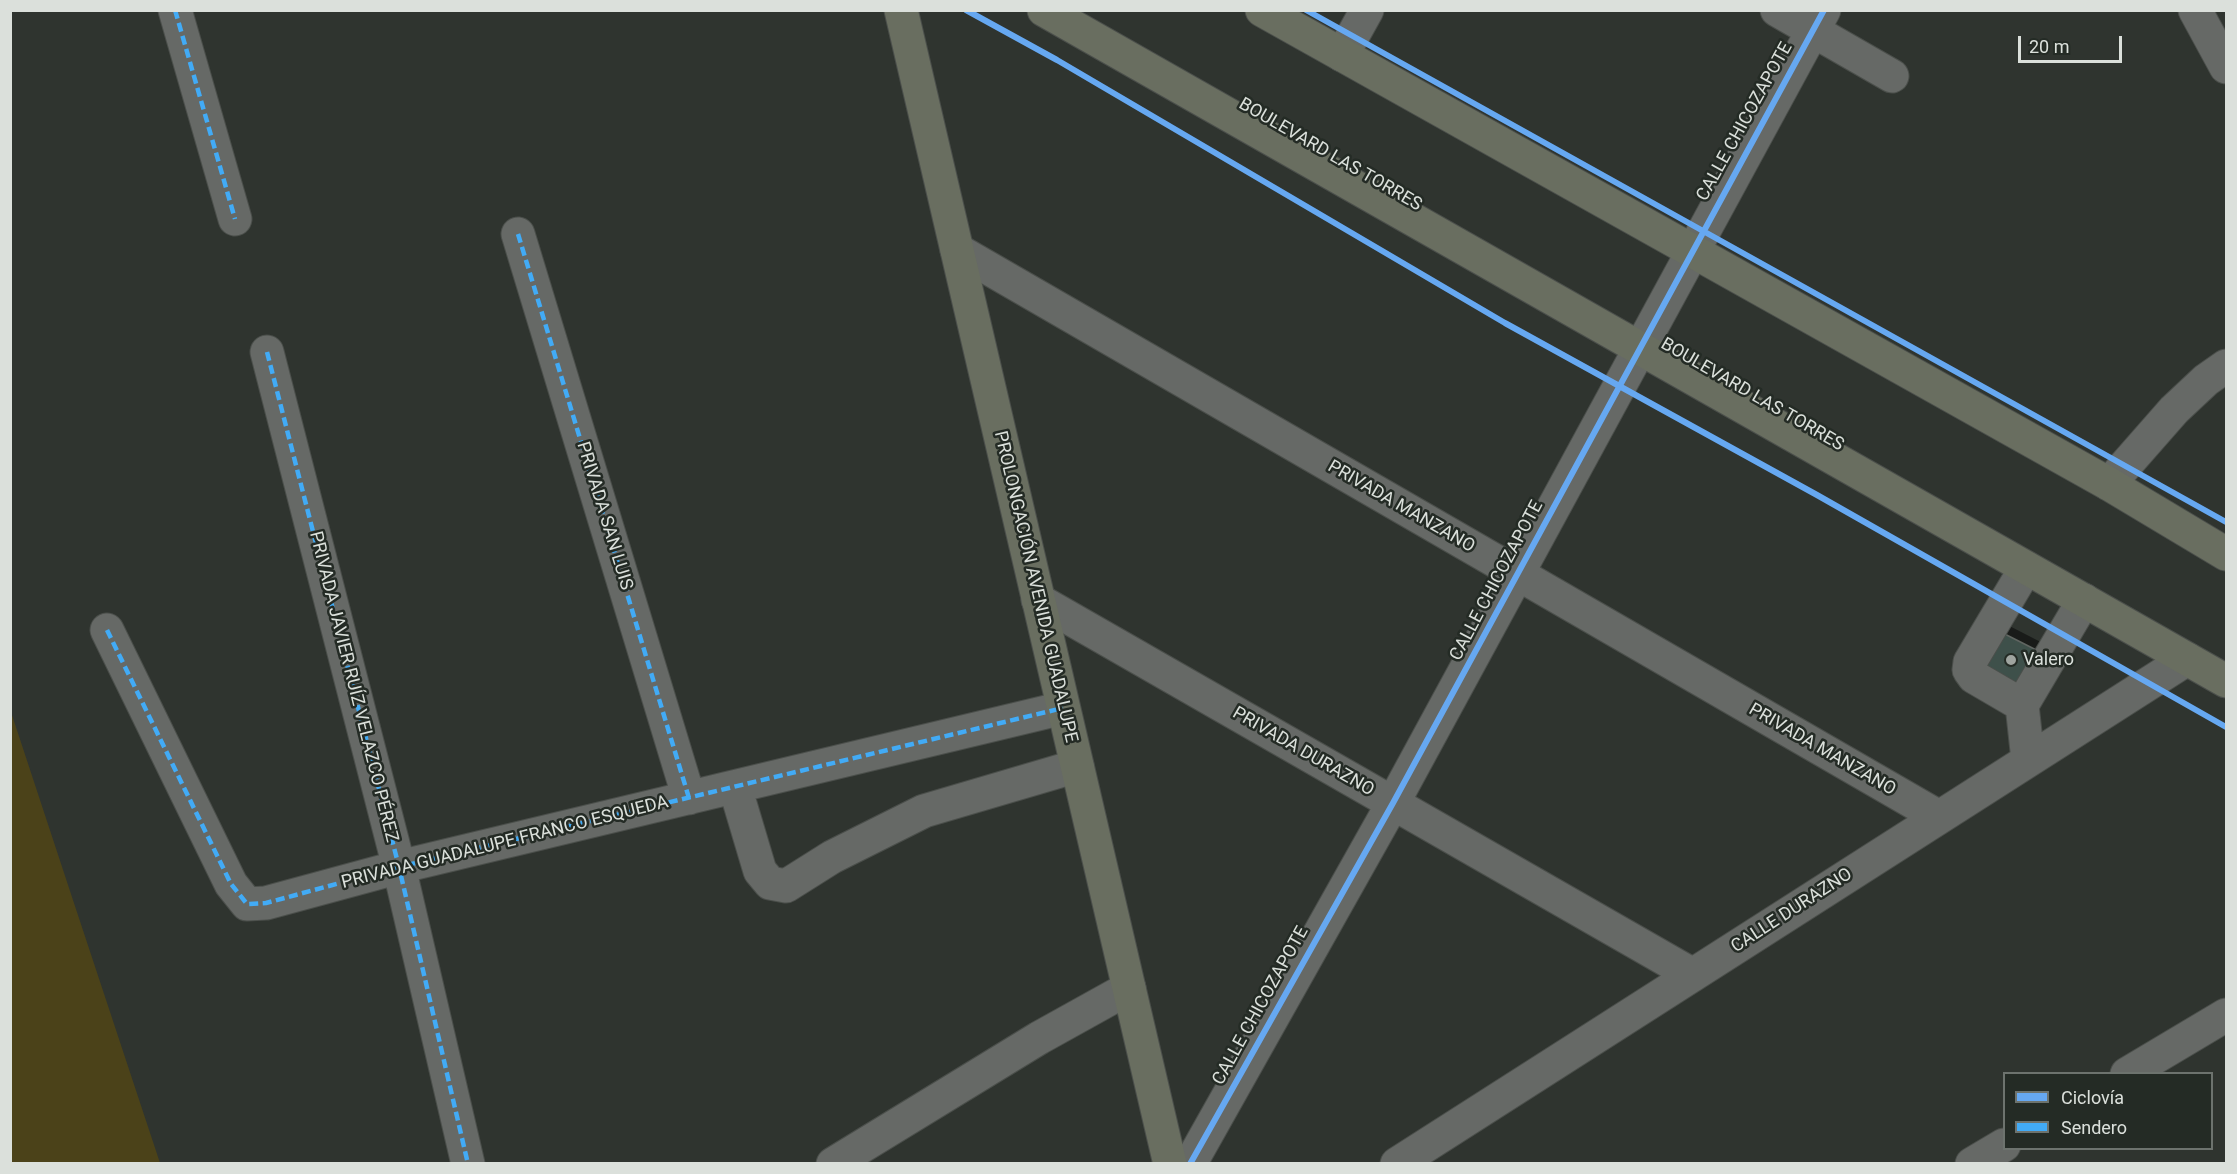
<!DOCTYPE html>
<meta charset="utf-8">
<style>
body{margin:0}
#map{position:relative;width:2237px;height:1174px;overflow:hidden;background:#2f342f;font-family:Roboto,sans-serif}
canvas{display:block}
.frame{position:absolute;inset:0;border:12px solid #dbe0db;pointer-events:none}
.legend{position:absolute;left:2003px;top:1072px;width:210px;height:78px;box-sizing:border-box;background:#242b25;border:2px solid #6d736e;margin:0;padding:8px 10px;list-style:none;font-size:18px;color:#dbe0db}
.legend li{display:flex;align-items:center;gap:12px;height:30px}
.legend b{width:30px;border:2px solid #6d736e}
.scale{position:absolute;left:2018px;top:36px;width:104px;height:27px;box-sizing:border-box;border:3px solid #dbe0db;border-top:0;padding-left:8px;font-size:18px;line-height:21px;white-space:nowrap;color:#dbe0db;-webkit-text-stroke:4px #242b25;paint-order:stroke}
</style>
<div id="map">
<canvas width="2237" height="1174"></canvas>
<div class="frame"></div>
<ul class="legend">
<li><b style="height:8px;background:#66a8f1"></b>Ciclovía</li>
<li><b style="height:8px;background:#42abf6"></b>Sendero</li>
</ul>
<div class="scale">20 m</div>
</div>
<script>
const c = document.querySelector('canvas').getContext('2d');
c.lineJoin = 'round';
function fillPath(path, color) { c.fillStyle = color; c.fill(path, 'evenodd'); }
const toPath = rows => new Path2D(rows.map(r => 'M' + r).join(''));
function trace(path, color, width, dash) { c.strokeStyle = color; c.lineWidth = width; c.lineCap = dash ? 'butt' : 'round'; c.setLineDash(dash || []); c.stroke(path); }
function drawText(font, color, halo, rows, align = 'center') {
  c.font = font + ' Roboto,sans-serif'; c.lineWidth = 5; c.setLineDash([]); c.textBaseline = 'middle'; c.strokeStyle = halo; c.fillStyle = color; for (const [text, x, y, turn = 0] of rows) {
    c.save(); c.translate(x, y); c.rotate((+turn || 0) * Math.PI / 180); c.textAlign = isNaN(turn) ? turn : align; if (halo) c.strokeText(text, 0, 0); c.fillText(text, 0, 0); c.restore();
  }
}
fillPath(toPath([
 [10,709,70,891,160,1163,11,1163]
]), '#4b4219');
fillPath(toPath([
 [1990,616,2066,655,2049,689]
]), '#0007');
const building = toPath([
 [1981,622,2060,662,2041,698,1962,658,1981,622]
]);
fillPath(building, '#3e504a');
trace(building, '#616662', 1.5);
const minor = toPath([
 [175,10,235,219],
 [1777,10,1892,76],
 [2195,10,2226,67],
 [1342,55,1367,10],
 [518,234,689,798],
 [957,250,1939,817],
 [267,352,399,867,468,1164],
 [2109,484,2174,410,2206,380,2226,366],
 [2026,568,1970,662,1969,670,1974,677,2022,705,2084,600],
 [1038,600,1693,975],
 [107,630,231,884,247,904,266,903,399,867,1063,708],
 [2022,705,2028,760],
 [735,787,760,871,770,883,786,886,832,857,924,811,1077,766],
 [2127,1074,2226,1015],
 [833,1164,1039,1038,1129,988],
 [1190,1164,1393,803,1824,10],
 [1397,1164,2187,659],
 [1972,1164,2004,1145]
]);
const major = toPath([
 [901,10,1170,1164],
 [1044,10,2226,681],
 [1262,10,2109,484,2226,554]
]);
trace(minor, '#4b4f4b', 35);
trace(major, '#4b4f4b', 35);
trace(minor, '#666966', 33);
trace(major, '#696e60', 33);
trace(toPath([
 [175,10,235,219],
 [518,234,689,798],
 [267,352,399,867,468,1164],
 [107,630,231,884,247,904,266,903,399,867,1063,708]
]), '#42abf6', 4.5, [9, 4.5]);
trace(toPath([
 [966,10,1057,60,1505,323,1817,495,2226,727],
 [1306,10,2226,522],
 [1190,1164,1393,803,1824,10]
]), '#66a8f1', 6);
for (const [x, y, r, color] of [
 [2011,660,6,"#9fa49f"]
]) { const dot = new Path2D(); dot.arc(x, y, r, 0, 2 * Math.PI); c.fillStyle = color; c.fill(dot); trace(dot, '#242b25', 2); }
drawText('18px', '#dbe0db', '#242b25', [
 ["CALLE CHICOZAPOTE",1745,122,-61],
 ["BOULEVARD LAS TORRES",1330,155,30],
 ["BOULEVARD LAS TORRES",1752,395,30],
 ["PRIVADA MANZANO",1401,507,30],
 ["PRIVADA SAN LUIS",604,516,73],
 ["CALLE CHICOZAPOTE",1497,581,-62],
 ["PROLONGACIÓN AVENIDA GUADALUPE",1035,587,77],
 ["PRIVADA JAVIER RUÍZ VELAZCO PÉREZ",353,687,76],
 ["PRIVADA MANZANO",1822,750,30],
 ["PRIVADA DURAZNO",1303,752,30],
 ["PRIVADA GUADALUPE FRANCO ESQUEDA",505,843,-14],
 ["CALLE DURAZNO",1792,911,-33],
 ["CALLE CHICOZAPOTE",1261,1006,-61]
]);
drawText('18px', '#dbe0db', '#242b25', [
 ["Valero",2023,660]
], 'left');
</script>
